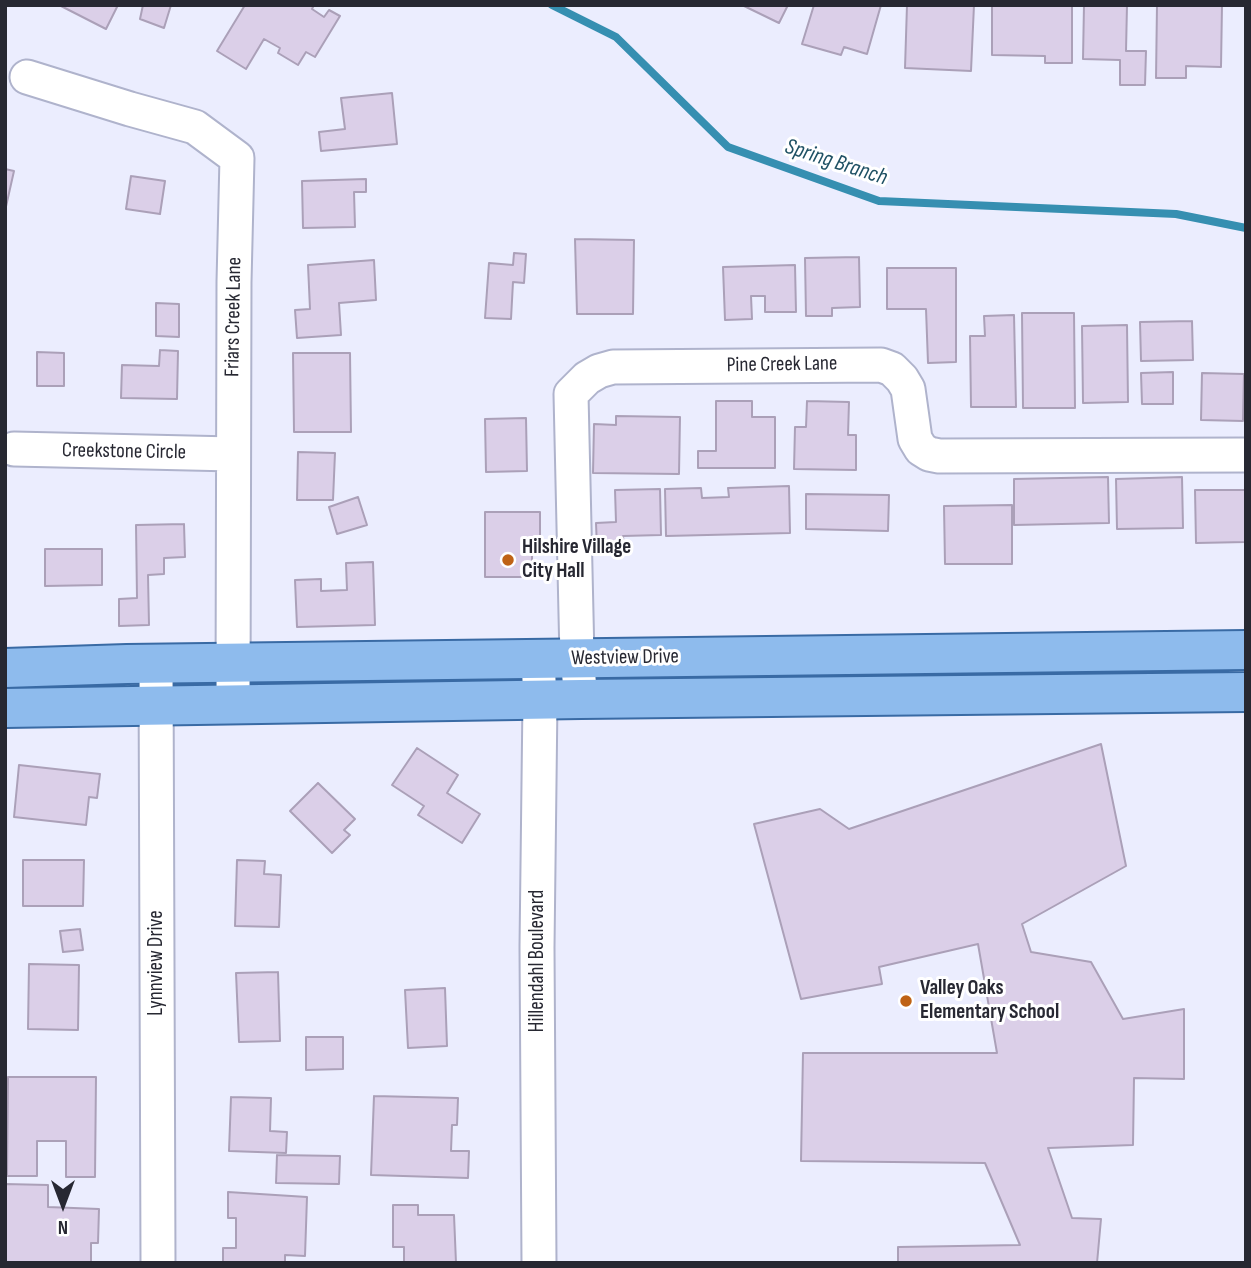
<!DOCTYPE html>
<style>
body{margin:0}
#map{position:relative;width:1251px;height:1268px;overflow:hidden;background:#ebedfe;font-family:"Sofia Sans Condensed",sans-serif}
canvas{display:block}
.frame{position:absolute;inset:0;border:7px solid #272832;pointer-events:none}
.north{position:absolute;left:28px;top:1170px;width:70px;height:70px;-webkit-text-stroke:5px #fff;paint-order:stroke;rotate:180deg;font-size:19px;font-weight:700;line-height:28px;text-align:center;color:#272832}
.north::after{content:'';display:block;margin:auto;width:24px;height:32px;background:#272832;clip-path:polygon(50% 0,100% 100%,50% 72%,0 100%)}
</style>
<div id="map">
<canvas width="1251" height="1268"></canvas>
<div class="frame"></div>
<div class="north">N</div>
</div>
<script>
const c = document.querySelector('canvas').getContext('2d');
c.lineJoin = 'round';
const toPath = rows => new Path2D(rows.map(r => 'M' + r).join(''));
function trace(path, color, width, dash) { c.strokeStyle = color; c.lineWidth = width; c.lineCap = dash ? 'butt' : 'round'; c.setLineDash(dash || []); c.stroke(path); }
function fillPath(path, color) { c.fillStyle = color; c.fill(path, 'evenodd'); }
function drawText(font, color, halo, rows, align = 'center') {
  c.font = font + ' "Sofia Sans Condensed",sans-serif'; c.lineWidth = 6; c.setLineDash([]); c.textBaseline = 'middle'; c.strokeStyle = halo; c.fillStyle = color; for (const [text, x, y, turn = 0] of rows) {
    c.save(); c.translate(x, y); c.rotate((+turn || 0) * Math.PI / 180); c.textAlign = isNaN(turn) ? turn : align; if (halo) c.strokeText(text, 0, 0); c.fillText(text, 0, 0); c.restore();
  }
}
trace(toPath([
 [552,5,616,37,728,147,879,201,1176,214,1246,228]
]), '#368fb1', 8);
const building = toPath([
 [59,5,118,5,106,29,59,5],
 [143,5,171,5,164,28,140,19,143,5],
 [245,5,314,5,312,9,324,17,329,10,340,16,315,57,306,52,298,65,278,53,280,48,264,39,246,69,217,51,245,5],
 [742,5,788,5,779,23,742,5],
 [814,5,881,5,867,54,844,47,841,55,802,44,814,5],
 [907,5,974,5,971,71,905,68,907,5],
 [992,5,1072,5,1072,63,1045,63,1045,56,992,55,992,5],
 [1084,5,1127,5,1126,51,1146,51,1145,85,1120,85,1120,60,1083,59,1084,5],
 [1157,5,1222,5,1221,67,1186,66,1186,78,1156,78,1157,5],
 [392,93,397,144,321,151,319,132,345,129,341,98,392,93],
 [5,169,14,171,5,211,5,169],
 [131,176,165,181,160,214,126,209,131,176],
 [366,179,366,192,354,192,355,227,303,228,302,181,366,179],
 [575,239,634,240,633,314,577,314,575,239],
 [514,253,526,254,524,283,513,282,511,319,485,318,489,263,513,265,514,253],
 [859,257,860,307,832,308,832,316,806,316,805,258,859,257],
 [374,260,376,300,339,303,341,335,297,338,295,310,310,309,308,265,374,260],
 [795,265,796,312,765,312,765,296,751,296,752,319,725,320,723,267,795,265],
 [887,268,956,268,956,362,928,363,926,309,887,309,887,268],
 [156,303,179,304,179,337,156,336,156,303],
 [1022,313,1074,313,1075,408,1023,408,1022,313],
 [1014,315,1016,407,971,407,970,336,985,336,984,316,1014,315],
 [1192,321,1193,360,1141,361,1140,322,1192,321],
 [1127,325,1128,402,1083,403,1082,326,1127,325],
 [160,350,178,351,177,399,121,398,122,365,159,366,160,350],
 [37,352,64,353,64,386,37,386,37,352],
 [293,353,350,353,351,432,294,432,293,353],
 [1173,372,1173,404,1142,404,1141,373,1173,372],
 [1202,373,1244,374,1243,421,1201,420,1202,373],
 [716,401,752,401,752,417,775,417,775,468,698,468,698,451,716,451,716,401],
 [807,401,849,402,848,435,856,435,856,470,794,469,795,427,806,427,807,401],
 [616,416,680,417,679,474,593,473,594,424,616,425,616,416],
 [526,418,527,471,486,472,485,419,526,418],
 [298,452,335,453,333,500,297,500,298,452],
 [1108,477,1109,523,1014,525,1014,479,1108,477],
 [1182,477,1183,528,1117,529,1116,479,1182,477],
 [789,486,790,533,666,536,665,489,701,488,702,498,729,497,728,488,789,486],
 [660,489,661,535,623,536,624,547,597,548,596,523,616,522,615,490,660,489],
 [1195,490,1246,490,1246,542,1196,543,1195,490],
 [806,494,889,495,888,531,806,529,806,494],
 [358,497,367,525,337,534,329,507,358,497],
 [1012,505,1012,564,945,564,944,506,1012,505],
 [485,512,540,512,540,543,532,543,532,577,485,577,485,512],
 [184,524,185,557,164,558,164,574,148,575,149,625,119,626,119,599,137,598,136,525,184,524],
 [45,549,102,549,102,585,45,586,45,549],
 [373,562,375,625,297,627,295,580,321,579,321,591,347,590,346,563,373,562],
 [1101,744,1126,866,1022,924,1031,952,1091,962,1123,1019,1184,1009,1184,1079,1134,1078,1133,1145,1048,1148,1072,1218,1101,1219,1097,1263,898,1263,898,1247,1020,1245,985,1163,801,1161,803,1053,997,1053,978,944,879,967,882,984,801,999,754,824,820,809,849,829,1101,744],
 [417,748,458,775,447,793,480,814,462,843,418,815,424,806,392,785,417,748],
 [19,765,100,774,97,798,89,797,86,825,14,817,19,765],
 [318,783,355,819,344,830,350,835,332,853,290,811,318,783],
 [23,860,84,860,83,906,23,906,23,860],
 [237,860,265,861,264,874,281,875,279,927,235,926,237,860],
 [80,929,83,950,63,952,60,931,80,929],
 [29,964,79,965,78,1030,28,1029,29,964],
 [278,972,280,1041,239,1042,236,973,278,972],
 [445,988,447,1046,408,1048,405,990,445,988],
 [306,1037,343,1037,343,1069,306,1070,306,1037],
 [8,1077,96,1077,95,1177,66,1177,66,1141,37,1141,37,1176,7,1176,8,1077],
 [374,1096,458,1098,457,1125,452,1125,451,1151,469,1151,468,1178,371,1175,374,1096],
 [231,1097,271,1098,270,1131,287,1132,286,1153,229,1151,231,1097],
 [277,1155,340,1156,339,1184,276,1183,277,1155],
 [5,1184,48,1185,48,1207,99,1209,98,1243,91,1243,91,1263,5,1263,5,1184],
 [228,1192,307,1197,305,1256,285,1255,285,1263,223,1263,223,1248,236,1248,236,1218,228,1218,228,1192],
 [393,1205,418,1205,418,1215,454,1215,456,1263,404,1263,404,1247,393,1247,393,1205]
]);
fillPath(building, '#dbcfe8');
trace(building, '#aba0b8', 2);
const minor = toPath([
 [27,77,130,109,195,127,237,158,234,282,233,704],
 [14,449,233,454],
 [538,660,540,700,537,947,539,1263],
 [156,664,158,1263],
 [581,699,577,658,571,394,587,378,599,371,613,367,881,365,892,369,902,379,908,389,915,439,921,449,929,454,939,456,1246,455]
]);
const major = toPath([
 [5,668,127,664,1246,650],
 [5,708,581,699,1246,692]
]);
trace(minor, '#afb3cc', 37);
trace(major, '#396aa4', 42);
trace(minor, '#fff', 33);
trace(major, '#8ebbed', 38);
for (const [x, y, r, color] of [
 [508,560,7,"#bf6215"],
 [906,1001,7,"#bf6215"]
]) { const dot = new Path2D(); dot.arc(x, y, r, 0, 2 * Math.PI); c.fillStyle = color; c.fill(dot); trace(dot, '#fff', 2.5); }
drawText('21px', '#272832', '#fff', [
 ["Friars Creek Lane",234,317,-89],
 ["Pine Creek Lane",782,365,-1],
 ["Creekstone Circle",124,452,1],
 ["Westview Drive",625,658,-1],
 ["Hillendahl Boulevard",538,961,-90],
 ["Lynnview Drive",157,963,-90]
]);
drawText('bold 21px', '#272832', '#fff', [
 ["Hilshire Village",522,548],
 ["City Hall",522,572],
 ["Valley Oaks",920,989],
 ["Elementary School",920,1013]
], 'left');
drawText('italic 23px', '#1f5164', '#fff', [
 ["Spring Branch",836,163,18]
]);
</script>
